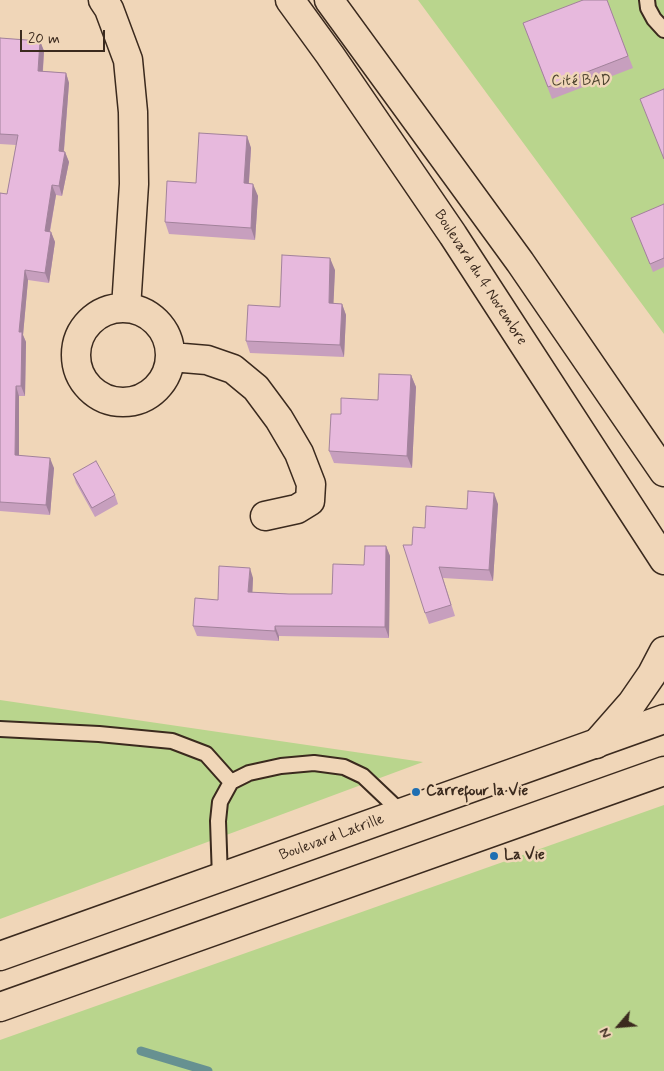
<!DOCTYPE html>
<meta charset="utf-8">
<style>
body{margin:0}
#map{position:relative;width:664px;height:1071px;overflow:hidden;background:#f0d6b8;font-family:Mynerve,sans-serif}
canvas{display:block}
.north{position:absolute;left:594px;top:1001px;width:50px;height:50px;-webkit-text-stroke:4px #f0d6b8;paint-order:stroke;rotate:243deg;font-size:14px;font-weight:700;line-height:20px;text-align:center;color:#3b2a1e}
.north::after{content:'';display:block;margin:auto;width:18px;height:22px;background:#3b2a1e;clip-path:polygon(50% 0,100% 100%,50% 72%,0 100%)}
.scale{position:absolute;left:20px;top:30px;width:85px;height:22px;box-sizing:border-box;border:2px solid #3b2a1e;border-top:0;padding-left:6px;font-size:15px;line-height:18px;white-space:nowrap;color:#3b2a1e;-webkit-text-stroke:4px #f0d6b8;paint-order:stroke}
</style>
<div id="map">
<canvas width="664" height="1071"></canvas>
<div class="north">N</div>
<div class="scale">20 m</div>
</div>
<script>
const c = document.querySelector('canvas').getContext('2d');
c.lineJoin = 'round';
function fillPath(path, color) { c.fillStyle = color; c.fill(path, 'evenodd'); }
const toPath = rows => new Path2D(rows.map(r => 'M' + r).join(''));
function trace(path, color, width, dash) { c.strokeStyle = color; c.lineWidth = width; c.lineCap = dash ? 'butt' : 'round'; c.setLineDash(dash || []); c.stroke(path); }
function drawText(font, color, halo, rows, align = 'center') {
  c.font = font + ' Mynerve,sans-serif'; c.lineWidth = 5; c.setLineDash([]); c.textBaseline = 'middle'; c.strokeStyle = halo; c.fillStyle = color; for (const [text, x, y, turn = 0] of rows) {
    c.save(); c.translate(x, y); c.rotate((+turn || 0) * Math.PI / 180); c.textAlign = isNaN(turn) ? turn : align; if (halo) c.strokeText(text, 0, 0); c.fillText(text, 0, 0); c.restore();
  }
}
fillPath(toPath([
 [418,0,664,0,664,334],
 [0,700,423,762,0,919],
 [664,805,664,1071,0,1071,0,1040]
]), '#b9d58d');
trace(toPath([
 [141,1051,208,1071]
]), '#679191', 9);
const lane = toPath([
 [647,0,648,8,654,19,664,30],
 [0,729,99,734,172,741,206,754,231,782],
 [220,878,218,821,220,802,231,782,249,773,281,766,314,763,344,767,363,776,402,813]
]);
const street = toPath([
 [103,0,109,9,128,60,133,112,134,184,126,308],
 '76 355a47 47 0 1 1 94 0a47 47 0 1 1-94 0Z',
 [171,357,207,360,233,369,256,388,279,419,299,453,311,484,310,501,297,509,265,516]
]);
const secondary = toPath([
 [0,956,664,719],
 [0,1007,664,771]
]);
const primary = toPath([
 [290,0,330,55,453,235,664,560],
 [329,0,520,262,664,472],
 [596,744,632,703,652,674,664,651]
]);
trace(lane, '#3b2a1e', 18);
trace(street, '#3b2a1e', 31);
trace(secondary, '#3b2a1e', 31);
trace(primary, '#3b2a1e', 31);
trace(lane, '#f0d6b8', 14);
trace(street, '#f0d6b8', 28);
trace(secondary, '#f0d6b8', 28);
trace(primary, '#f0d6b8', 28);
fillPath(toPath([
 [607,0,633,68,552,99,523,23],
 [0,38,40,41,44,51,43,71,66,73,69,83,64,151,65,152,69,162,62,196,56,195,50,232,51,232,55,242,49,283,28,280,23,335,26,342,25,396,19,396,19,455,54,468,50,515,0,511,0,193,7,194,16,145,0,144],
 [247,136,251,148,249,183,258,196,255,240,169,234,165,222,196,183],
 [664,204,664,267,653,272,631,218],
 [335,270,333,303,342,304,346,315,344,357,250,353,246,341,280,307],
 [411,375,416,387,412,468,334,463,329,451,341,414,378,400],
 [73,474,115,495,118,504,95,517,76,483],
 [498,504,493,581,443,578,455,616,429,624,425,613,412,545,425,528,467,509],
 [386,546,390,556,389,638,279,636,279,641,197,636,193,626,218,600,253,578,252,592,289,594,332,594]
]), '#c79fbe');
fillPath(toPath([
 [40,41,44,51,42,81,38,71],
 [66,73,69,83,63,161,59,151],
 [247,136,251,148,248,195,244,183],
 [65,152,69,162,62,196,59,186],
 [253,184,258,196,255,240,251,228],
 [52,185,56,195,48,241,45,231],
 [51,232,55,242,49,283,45,273],
 [330,258,335,270,333,315,329,303],
 [25,270,28,280,23,335,26,342,25,396,21,386,19,332],
 [342,304,346,315,344,357,340,345],
 [411,375,416,387,412,468,407,456],
 [16,386,19,396,19,465,15,455],
 [50,458,54,468,50,515,46,505],
 [494,493,498,504,493,581,489,570],
 [386,546,390,556,389,638,385,627],
 [250,568,253,578,252,602,248,592],
 [275,626,279,636,279,641,275,631]
]), '#a2829b');
const building = toPath([
 [583,0,607,0,628,56,548,87,523,23,583,0],
 [0,38,40,41,38,71,66,73,59,151,65,152,59,186,52,185,45,231,51,232,45,273,25,270,19,332,22,332,21,386,16,386,15,455,50,458,46,505,0,502,0,193,7,194,18,135,0,134,0,38],
 [664,89,664,159,640,99,664,89],
 [199,133,247,136,244,183,253,184,251,228,165,222,167,181,196,183,199,133],
 [664,204,664,258,650,264,631,218,664,204],
 [282,255,330,258,329,303,342,304,340,345,246,341,248,305,280,307,282,255],
 [379,374,411,375,407,456,329,451,331,414,341,414,341,398,378,400,379,374],
 [96,461,115,495,92,508,73,474,96,461],
 [468,491,494,493,489,570,439,567,451,605,425,613,403,545,412,545,413,527,425,528,426,506,467,509,468,491],
 [365,546,386,546,385,627,275,626,275,631,193,626,195,598,218,600,219,566,250,568,248,592,289,594,332,594,333,564,364,565,365,546]
]);
fillPath(building, '#e7b9dd');
trace(building, '#a2829b', 1);
for (const [x, y, r, color] of [
 [416,792,5,"#1f6fb2"],
 [494,856,5,"#1f6fb2"]
]) { const dot = new Path2D(); dot.arc(x, y, r, 0, 2 * Math.PI); c.fillStyle = color; c.fill(dot); trace(dot, '#f0d6b8', 2); }
drawText('15px', '#4e442f', '#f0d6b8', [
 ["Cité BAD",581,82]
]);
drawText('15px', '#3b2a1e', '#f0d6b8', [
 ["Boulevard du 4 Novembre",480,278,57],
 ["Boulevard Latrille",332,838,-20]
]);
drawText('bold 15px', '#3b2a1e', '#f0d6b8', [
 ["Carrefour la Vie",426,792],
 ["La Vie",504,856]
], 'left');
</script>
